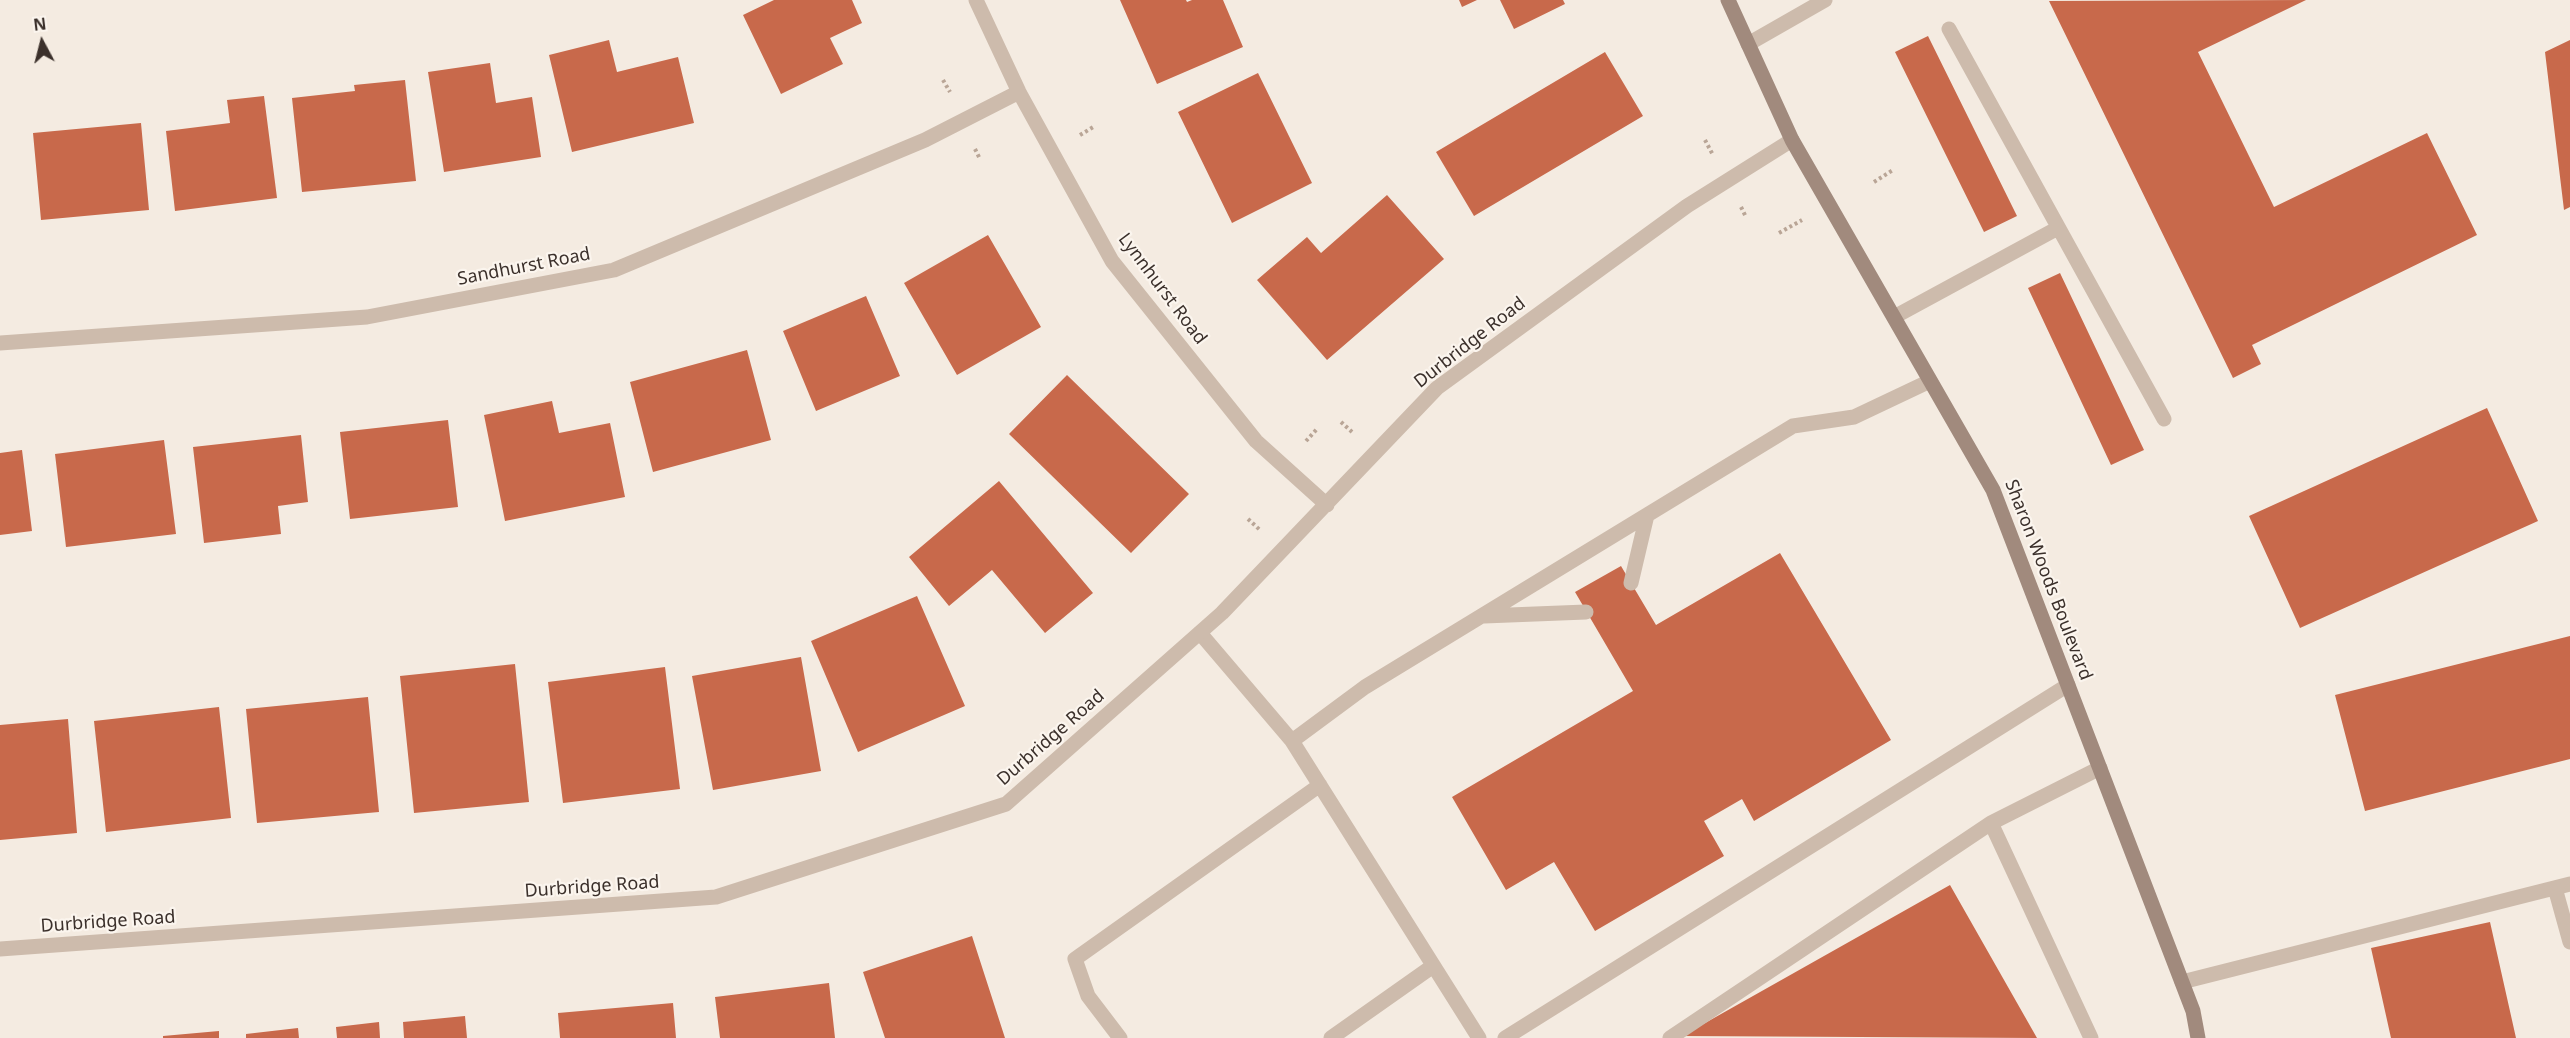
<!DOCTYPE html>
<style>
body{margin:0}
#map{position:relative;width:2570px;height:1038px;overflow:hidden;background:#f4ebe1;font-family:"Noto Sans",sans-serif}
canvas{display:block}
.north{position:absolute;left:12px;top:12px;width:60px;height:60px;-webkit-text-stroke:4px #fbf5ee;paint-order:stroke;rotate:353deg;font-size:16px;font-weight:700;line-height:24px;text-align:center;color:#3b302b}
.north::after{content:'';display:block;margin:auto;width:21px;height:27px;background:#3b302b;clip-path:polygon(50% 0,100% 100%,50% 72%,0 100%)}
</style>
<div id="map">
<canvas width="2570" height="1038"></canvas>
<div class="north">N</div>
</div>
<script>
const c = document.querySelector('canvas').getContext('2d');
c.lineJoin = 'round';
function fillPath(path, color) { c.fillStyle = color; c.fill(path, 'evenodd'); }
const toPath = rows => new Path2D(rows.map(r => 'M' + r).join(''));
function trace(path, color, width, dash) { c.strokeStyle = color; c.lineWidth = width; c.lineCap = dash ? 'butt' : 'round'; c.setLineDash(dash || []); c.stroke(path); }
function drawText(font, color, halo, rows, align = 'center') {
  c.font = font + ' "Noto Sans",sans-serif'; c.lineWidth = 4.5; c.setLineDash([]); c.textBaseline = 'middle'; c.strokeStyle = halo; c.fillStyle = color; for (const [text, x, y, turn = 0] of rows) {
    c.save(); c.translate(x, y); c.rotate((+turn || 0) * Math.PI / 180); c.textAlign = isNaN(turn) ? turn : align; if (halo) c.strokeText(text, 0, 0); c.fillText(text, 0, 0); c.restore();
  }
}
fillPath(toPath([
 [774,0,852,0,862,23,830,38,843,64,781,94,743,15],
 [1120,0,1186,0,1187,2,1192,0,1223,0,1243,47,1157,84],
 [1459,0,1477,0,1462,7],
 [1500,0,1563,0,1565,4,1514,29],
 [2306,0,2198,52,2274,207,2427,133,2477,235,2252,345,2261,364,2233,378,2049,1],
 [1928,36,2017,216,1984,232,1895,52],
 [609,40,617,72,678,57,694,123,572,152,549,55],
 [2570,40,2570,207,2564,210,2545,52],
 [1605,52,1643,116,1474,216,1436,152],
 [490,63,496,103,532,97,541,157,444,172,428,72],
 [1258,73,1312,183,1232,223,1178,112],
 [405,80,416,181,302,192,292,98,355,91,354,85],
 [264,96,277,198,175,211,166,131,230,123,227,100],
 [141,123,149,210,41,220,33,133],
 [1387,195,1444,259,1327,360,1257,280,1307,237,1321,253],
 [988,235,1041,327,957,375,904,283],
 [2060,273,2144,450,2111,465,2028,288],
 [866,296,900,376,816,411,783,331],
 [747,350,771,440,653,472,630,382],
 [1067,375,1189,494,1131,553,1009,434],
 [552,401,559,433,610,423,625,497,505,521,484,415],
 [2487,408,2538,521,2300,628,2249,516],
 [448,420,458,507,350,519,340,432],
 [301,435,308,502,278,506,281,534,204,543,193,447],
 [164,440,176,534,66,547,55,454],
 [22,450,32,531,0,535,0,453],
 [999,481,1093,593,1045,633,992,570,949,606,909,557],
 [1780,553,1891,740,1754,821,1742,799,1704,821,1724,856,1595,931,1554,862,1506,890,1452,797,1633,691,1575,592,1621,566,1656,625],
 [917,596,965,706,858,752,811,641],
 [2570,636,2570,759,2365,811,2335,695],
 [801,657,821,771,713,790,692,676],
 [515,664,529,802,414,813,400,676],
 [665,667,680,789,563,803,548,682],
 [368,697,379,812,257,823,246,709],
 [219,707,231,818,106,832,94,721],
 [68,719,77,833,0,840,0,725],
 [1950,885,2037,1038,1682,1036],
 [2490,922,2516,1038,2391,1038,2371,948],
 [972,936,1005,1038,885,1038,863,972],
 [829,983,835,1038,720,1038,715,997],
 [673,1003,676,1038,560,1038,558,1013],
 [465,1016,467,1038,404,1038,403,1022],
 [379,1022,380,1038,337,1038,336,1027],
 [298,1028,299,1038,246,1038,246,1034],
 [219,1031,219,1038,163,1038,163,1036]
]), '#c8694b');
trace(toPath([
 [943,80,950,92],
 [1080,135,1095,126],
 [1705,140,1713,155],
 [975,149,980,159],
 [1874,182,1893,170],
 [1741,207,1746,217],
 [1779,233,1802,220],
 [1341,422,1352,432],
 [1306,441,1317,429],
 [1248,519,1260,530]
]), '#b9a596', 4, [3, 3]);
trace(toPath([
 [1949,29,2164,419],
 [1894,317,2058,228],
 [1631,583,1647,515],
 [1484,616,1586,612],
 [1200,633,1292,741,1479,1038],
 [1292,741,1365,687,1793,426,1854,417,1930,381],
 [1991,823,2091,1038],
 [2555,888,2570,942],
 [2182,982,2570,884],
 [1120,1038,1088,996,1075,959,1320,785],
 [1331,1038,1433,966],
 [1505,1038,2068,685],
 [1670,1038,1991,823,2100,768]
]), '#cdbbac', 15);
trace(toPath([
 [976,0,1019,92,1112,261,1256,441,1327,505],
 [1748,44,1825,0],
 [0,343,367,317,614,270,925,140,1019,92],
 [0,949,716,897,1006,804,1222,613,1437,388,1687,206,1792,140]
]), '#cdbbac', 15);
trace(toPath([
 [1728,0,1792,140,1993,490,2193,1011,2198,1038]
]), '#a18a7d', 15);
drawText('18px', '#3b302b', '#fbf5ee', [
 ["Sandhurst Road",524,267,-11],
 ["Lynnhurst Road",1162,289,53],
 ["Durbridge Road",1470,343,-38],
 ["Sharon Woods Boulevard",2048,580,69],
 ["Durbridge Road",1051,738,-41],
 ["Durbridge Road",592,887,-4],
 ["Durbridge Road",108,922,-4]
]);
</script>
